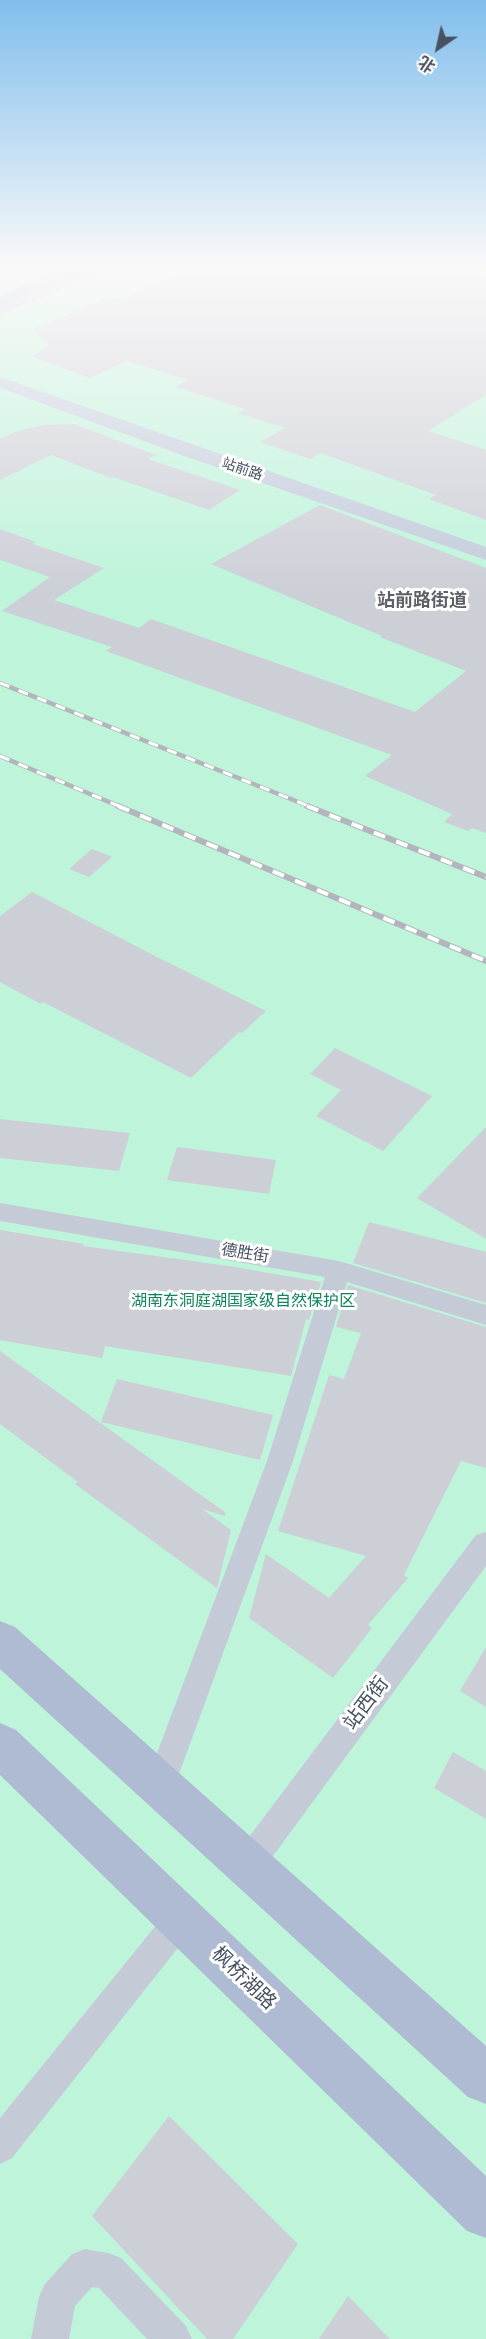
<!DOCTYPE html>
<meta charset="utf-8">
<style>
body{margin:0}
#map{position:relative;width:486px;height:2339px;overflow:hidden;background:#f4f1f1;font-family:"Sofia Sans Condensed","Noto Sans SC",sans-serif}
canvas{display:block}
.north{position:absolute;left:408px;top:18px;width:60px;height:60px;-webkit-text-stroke:4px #fff;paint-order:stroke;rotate:214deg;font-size:16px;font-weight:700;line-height:24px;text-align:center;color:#475161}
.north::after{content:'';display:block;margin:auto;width:21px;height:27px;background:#475161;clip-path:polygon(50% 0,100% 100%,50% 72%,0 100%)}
</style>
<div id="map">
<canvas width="486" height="2339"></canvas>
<div class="north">北</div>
</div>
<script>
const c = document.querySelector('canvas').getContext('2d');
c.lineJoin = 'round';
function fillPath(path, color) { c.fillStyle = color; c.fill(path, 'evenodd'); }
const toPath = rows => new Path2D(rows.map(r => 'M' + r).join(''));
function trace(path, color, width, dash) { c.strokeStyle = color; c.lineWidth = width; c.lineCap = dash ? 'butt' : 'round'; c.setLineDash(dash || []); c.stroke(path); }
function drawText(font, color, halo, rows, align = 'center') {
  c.font = font + ' "Sofia Sans Condensed","Noto Sans SC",sans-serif'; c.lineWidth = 6; c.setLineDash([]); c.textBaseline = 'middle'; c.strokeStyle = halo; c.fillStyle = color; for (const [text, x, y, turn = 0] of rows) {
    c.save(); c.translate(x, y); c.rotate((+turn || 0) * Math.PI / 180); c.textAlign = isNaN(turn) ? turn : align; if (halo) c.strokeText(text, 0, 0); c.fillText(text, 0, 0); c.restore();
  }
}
fillPath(toPath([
 [0,264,486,264,486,2339,0,2339]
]), '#bdf4da');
fillPath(toPath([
 [206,264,418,264,425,266,439,264,486,278,486,395,428,431,486,450,486,520,429,499,436,495,321,453,310,459,260,442,285,428,238,413,245,409,175,387,188,380,127,361,90,378,32,357,49,345,34,329,111,296,121,299],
 [74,424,156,455,148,459,240,490,209,510,113,477,111,478,51,455,0,480,0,439,17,431,44,425],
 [320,505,486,568,486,833,472,828,468,831,444,822,452,814,365,776,392,755,106,651,112,647,2,611,50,577,0,560,0,529,36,542,33,544,104,568,54,600,139,628,151,619,415,712,466,671,380,637,382,636,211,564],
 [92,849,112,857,89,877,69,869],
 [32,892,157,957,266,1011,242,1033,239,1032,191,1078,43,1002,41,1004,0,982,0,916],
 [335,1048,432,1096,383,1151,316,1116,341,1090,310,1074],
 [0,1119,130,1133,119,1171,0,1158],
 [486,1127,486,1239,417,1198],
 [177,1147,276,1160,269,1194,167,1180],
 [369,1222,486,1252,486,1303,353,1263],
 [0,1230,84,1244,83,1246,229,1266,321,1282,309,1320,306,1319,291,1376,105,1346,102,1358,0,1340],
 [348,1285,486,1327,486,1468,461,1461,404,1575,408,1578,368,1625,372,1628,333,1678,249,1618,266,1554,329,1598,366,1556,278,1531,329,1375,344,1379,361,1333,336,1327],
 [0,1351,226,1513,225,1516,202,1509,231,1530,217,1588,75,1484,78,1482,0,1424],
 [117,1379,273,1415,260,1460,101,1422],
 [486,1647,486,1707,460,1691],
 [453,1752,486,1771,486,1819,434,1788],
 [169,2116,298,2244,233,2339,207,2339,92,2216],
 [348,2296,390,2339,319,2339]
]), '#cdcfd7');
fillPath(toPath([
 [0,1203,339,1261,486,1305,486,1325,347,1282,293,1461,175,1785,171,1796,160,1800,149,1796,145,1785,267,1461,325,1277,0,1221,0,1203],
 [486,1532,486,1566,259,1875,248,1880,237,1875,232,1864,237,1853,476,1535,486,1532],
 [181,1903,192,1908,197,1919,192,1930,12,2158,0,2164,0,2118,170,1908,181,1903],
 [85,2249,108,2253,121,2258,186,2326,192,2339,147,2339,99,2288,92,2287,75,2306,69,2339,31,2339,39,2297,45,2284,72,2254,85,2249]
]), '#c4cbd7');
fillPath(toPath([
 [0,264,21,264,0,275,0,264],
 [95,264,116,264,114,267,0,315,0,304,95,264],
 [0,377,486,547,486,560,190,458,0,388,0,377]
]), '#c2cbdb');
fillPath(toPath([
 [73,264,95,264,93,267,0,306,0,295,73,264],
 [0,1621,15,1627,486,2046,486,2104,468,2097,0,1669,0,1621],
 [0,1723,16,1730,486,2176,486,2238,467,2231,0,1775,0,1723]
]), '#afbbd2');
const railFar1 = toPath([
 [0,683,311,807],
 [0,756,121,807]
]);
const rail = toPath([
 [118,806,486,961],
 [307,806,486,877]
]);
trace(railFar1, '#b3b5bc', 4.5);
trace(rail, '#b3b5bc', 6);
trace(railFar1, '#fff', 3, [10]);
trace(rail, '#fff', 4, [12]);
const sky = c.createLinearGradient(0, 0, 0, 592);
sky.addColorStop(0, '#81beed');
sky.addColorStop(0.45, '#faf9f9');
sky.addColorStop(1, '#faf9f900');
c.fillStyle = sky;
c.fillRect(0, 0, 486, 592);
drawText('14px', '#475161', '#fff', [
 ["站前路",242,470,19]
]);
drawText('16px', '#475161', '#fff', [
 ["德胜街",245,1254,9]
]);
drawText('16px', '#0f845b', '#fff', [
 ["湖南东洞庭湖国家级自然保护区",243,1302]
]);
drawText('bold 18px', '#5d6067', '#fff', [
 ["站前路街道",422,601]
]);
drawText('20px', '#475161', '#fff', [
 ["站西街",367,1704,-53],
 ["枫桥湖路",243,1979,44]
]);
</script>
